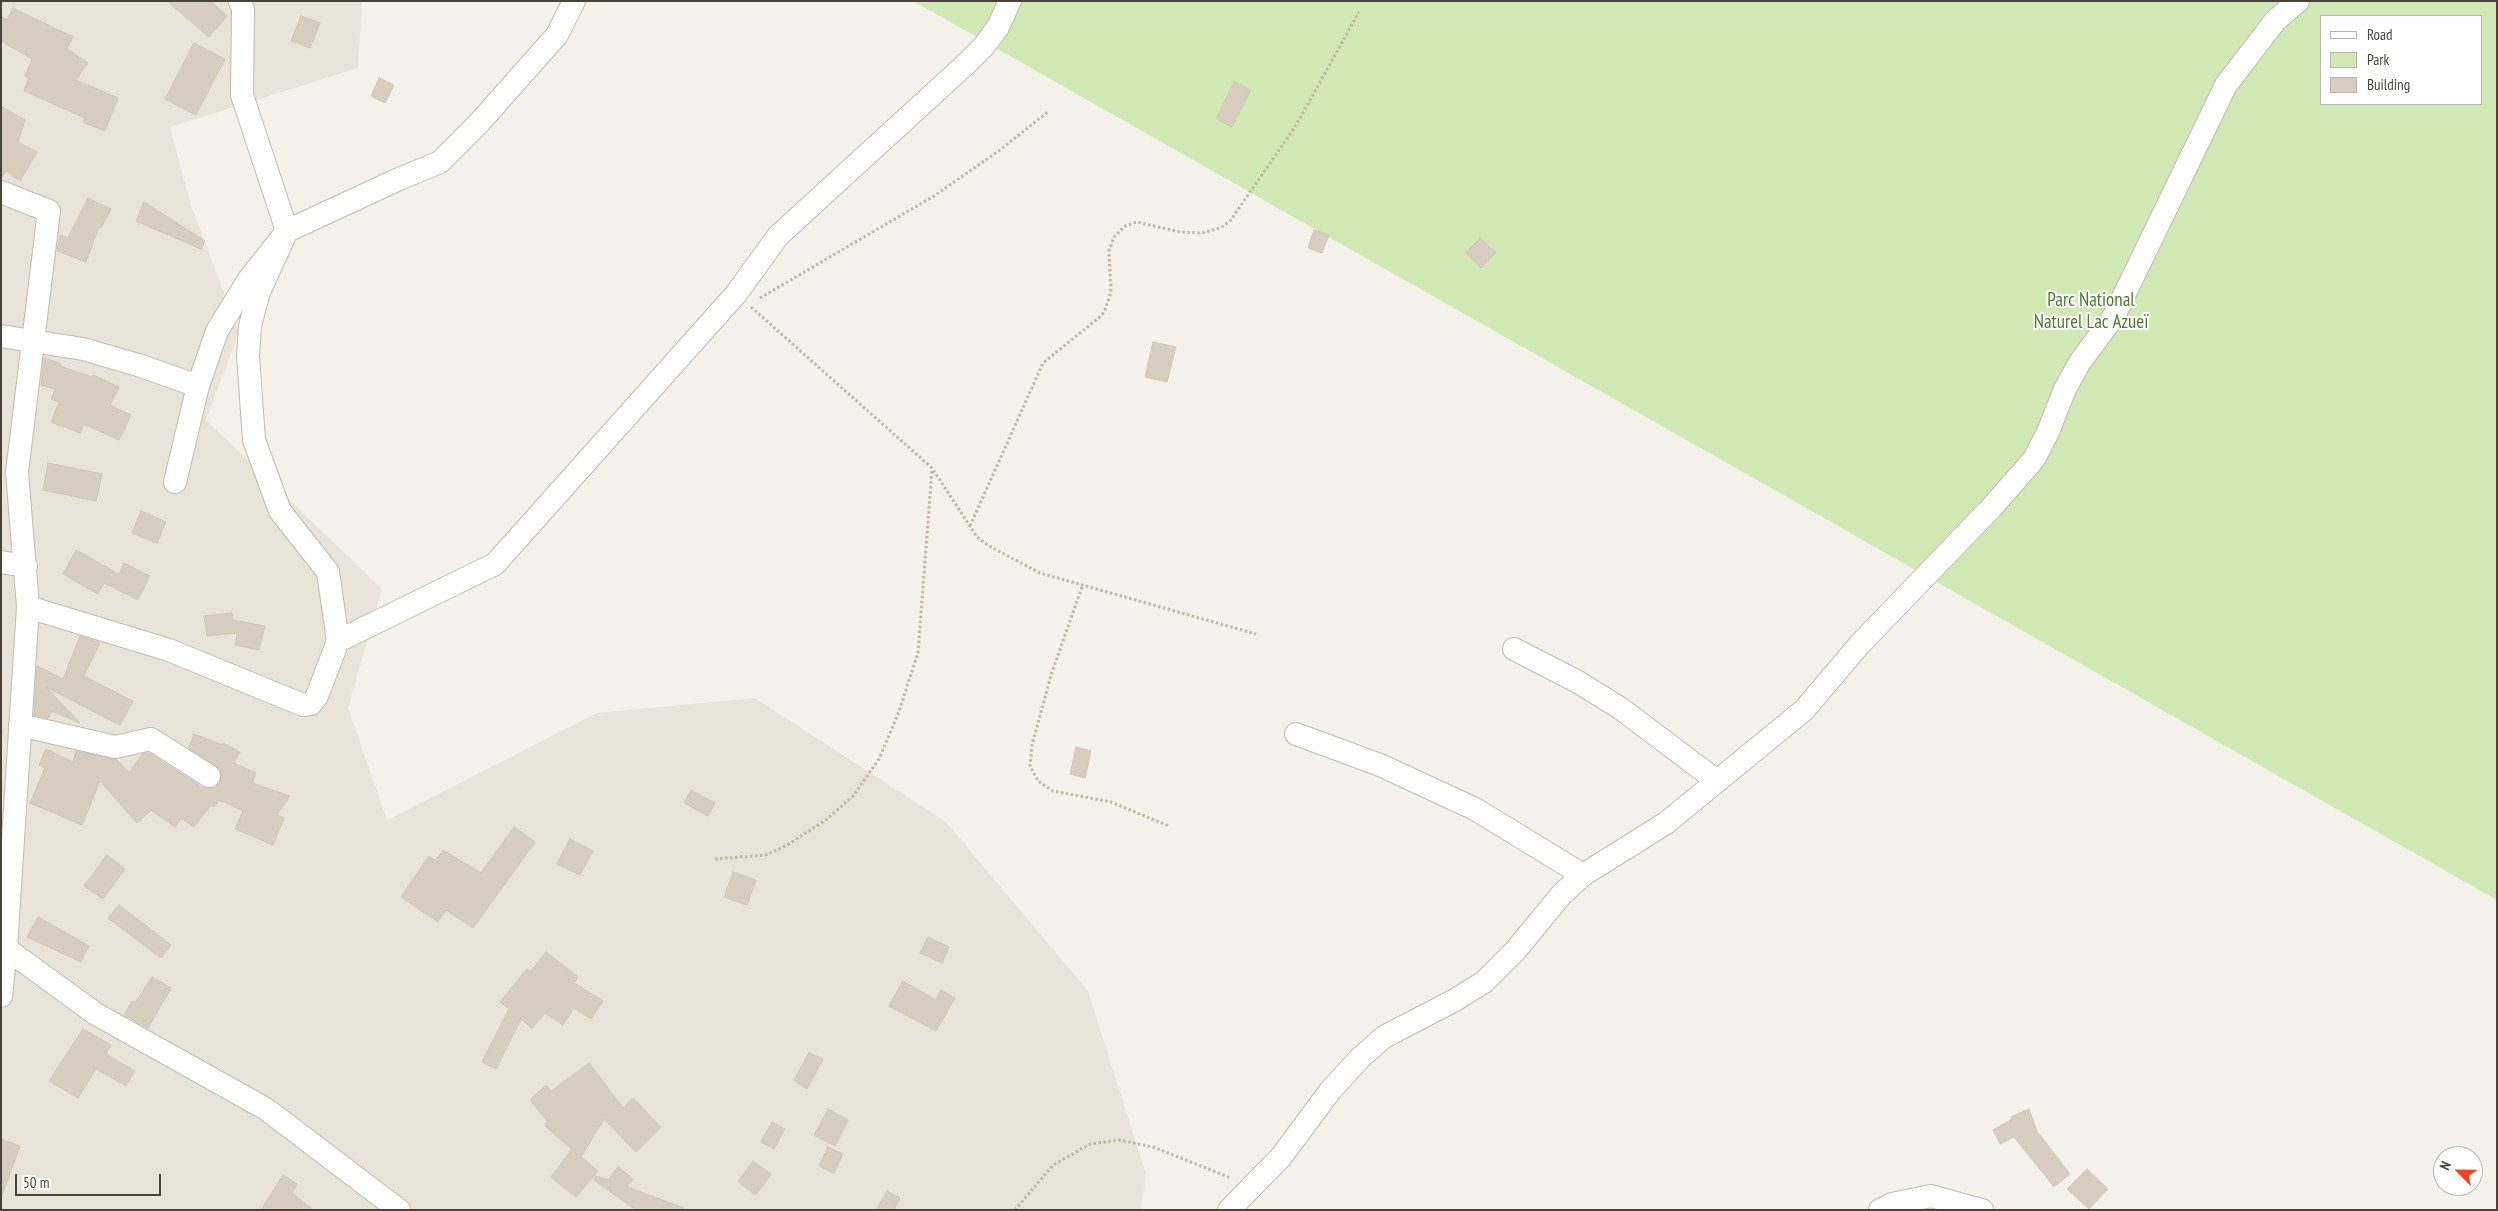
<!DOCTYPE html>
<meta charset="utf-8">
<style>
body{margin:0}
#map{position:relative;width:2498px;height:1211px;overflow:hidden;background:#f5f2eb;font-family:"PT Sans Narrow",sans-serif}
canvas{display:block}
.frame{position:absolute;inset:0;border:2px solid #4a4339;pointer-events:none}
.legend{position:absolute;left:2320px;top:15px;width:162px;height:90px;box-sizing:border-box;background:#fff;border:1px solid #b7b4b0;margin:0;padding:6px 9px;list-style:none;font-size:15px;color:#4a4339}
.legend li{display:flex;align-items:center;gap:10px;height:25px}
.legend b{width:25px;border:1px solid #b7b4b0}
.north{position:absolute;left:2433px;top:1146px;width:50px;height:50px;box-sizing:border-box;background:#fff;border:1px solid #b7b4b0;border-radius:50%;rotate:293deg;font-size:14px;font-weight:700;line-height:20px;text-align:center;color:#4a4339}
.north::after{content:'';display:block;margin:auto;width:18px;height:22px;background:#f64022;clip-path:polygon(50% 0,100% 100%,50% 72%,0 100%)}
.scale{position:absolute;left:15px;top:1174px;width:146px;height:22px;box-sizing:border-box;border:2px solid #4a4339;border-top:0;padding-left:6px;font-size:15px;line-height:18px;white-space:nowrap;color:#4a4339;-webkit-text-stroke:4px #fff;paint-order:stroke}
</style>
<div id="map">
<canvas width="2498" height="1211"></canvas>
<div class="frame"></div>
<ul class="legend">
<li><b style="height:6px;background:#fff"></b>Road</li>
<li><b style="height:14px;background:#d2e8b5"></b>Park</li>
<li><b style="height:14px;background:#d7cec1"></b>Building</li>
</ul>
<div class="north">N</div>
<div class="scale">50 m</div>
</div>
<script>
const c = document.querySelector('canvas').getContext('2d');
c.lineJoin = 'round';
function fillPath(path, color) { c.fillStyle = color; c.fill(path, 'evenodd'); }
const toPath = rows => new Path2D(rows.map(r => 'M' + r).join(''));
function trace(path, color, width, dash) { c.strokeStyle = color; c.lineWidth = width; c.lineCap = dash ? 'butt' : 'round'; c.setLineDash(dash || []); c.stroke(path); }
function drawText(font, color, halo, rows, align = 'center') {
  c.font = font + ' "PT Sans Narrow",sans-serif'; c.lineWidth = 4; c.setLineDash([]); c.textBaseline = 'middle'; c.strokeStyle = halo; c.fillStyle = color; for (const [text, x, y, turn = 0] of rows) {
    c.save(); c.translate(x, y); c.rotate((+turn || 0) * Math.PI / 180); c.textAlign = isNaN(turn) ? turn : align; if (halo) c.strokeText(text, 0, 0); c.fillText(text, 0, 0); c.restore();
  }
}
fillPath(toPath([
 [1,1,362,1,358,68,170,127,191,206,239,332,206,420,382,589,348,708,387,820,597,713,755,698,946,822,1088,991,1146,1174,1141,1210,1,1210]
]), '#e9e4da');
fillPath(toPath([
 [913,1,2497,1,2497,900],
 [2322,16,2482,16,2482,104,2322,104]
]), '#d2e8b5');
const building = toPath([
 [167,1,211,1,227,16,209,37,167,1],
 [13,8,73,37,67,49,88,63,76,80,118,98,105,131,83,122,85,118,24,91,29,78,25,76,32,59,1,41,1,16,7,20,13,8],
 [301,16,320,23,310,48,291,41,301,16],
 [194,43,225,59,196,115,165,99,194,43],
 [379,78,394,85,385,103,371,96,379,78],
 [1234,82,1251,90,1232,127,1216,119,1234,82],
 [1,106,25,120,18,142,37,152,20,181,6,171,1,179,1,106],
 [88,198,111,209,101,228,99,227,86,262,57,251,60,235,68,238,88,198],
 [144,202,205,241,201,249,136,221,144,202],
 [1314,230,1329,235,1322,253,1308,248,1314,230],
 [1480,238,1496,253,1481,268,1466,253,1480,238],
 [1153,342,1176,347,1167,382,1145,377,1153,342],
 [44,358,60,363,60,366,92,377,93,375,119,387,110,405,131,415,119,440,84,424,80,433,51,422,59,402,51,399,55,389,41,385,44,358],
 [48,463,102,474,96,501,43,490,48,463],
 [141,511,166,522,157,543,132,533,141,511],
 [76,550,119,574,124,563,150,576,138,600,104,583,98,594,63,574,76,550],
 [232,613,233,620,265,626,259,650,235,645,237,633,207,636,204,616,232,613],
 [80,636,100,643,84,676,133,701,120,725,46,687,80,723,52,711,48,718,34,715,37,666,63,679,80,636],
 [194,734,222,745,223,743,240,752,234,763,256,773,252,783,290,796,277,815,284,818,273,845,235,829,243,811,219,800,214,807,211,805,194,827,181,818,175,827,151,810,137,823,100,781,82,825,30,803,45,768,39,765,46,749,73,762,76,751,117,760,129,773,142,754,149,753,202,787,215,788,220,783,221,770,189,748,194,734],
 [1076,747,1091,751,1085,778,1070,774,1076,747],
 [691,790,715,803,708,816,684,803,691,790],
 [514,827,535,842,473,928,446,910,438,922,401,897,429,856,436,861,443,850,481,873,514,827],
 [570,839,593,851,580,875,557,864,570,839],
 [107,855,125,869,103,899,84,886,107,855],
 [733,872,756,880,747,905,724,897,733,872],
 [119,905,171,945,161,958,108,918,119,905],
 [38,917,89,946,81,962,27,937,38,917],
 [928,937,949,947,942,963,920,953,928,937],
 [546,952,578,977,574,983,603,1001,591,1019,574,1008,563,1025,545,1013,532,1028,521,1019,496,1069,482,1062,509,1009,500,1002,527,969,531,971,546,952],
 [152,977,171,988,148,1028,124,1015,132,1001,135,1003,152,977],
 [903,981,936,1000,941,990,955,998,936,1031,889,1006,903,981],
 [83,1029,111,1045,106,1054,135,1071,126,1086,96,1069,78,1098,49,1081,83,1029],
 [809,1053,823,1059,807,1089,794,1080,809,1053],
 [589,1063,623,1108,633,1098,661,1127,636,1152,604,1119,581,1157,598,1171,576,1197,551,1177,572,1149,577,1154,545,1126,548,1122,530,1100,546,1085,551,1091,589,1063],
 [828,1109,848,1120,835,1146,814,1135,828,1109],
 [2029,1109,2037,1131,2070,1174,2054,1187,2014,1137,2000,1144,1993,1130,2012,1119,2011,1117,2029,1109],
 [772,1122,785,1129,774,1149,761,1142,772,1122],
 [1,1139,20,1146,3,1193,1,1193,1,1139],
 [828,1147,843,1154,834,1173,819,1166,828,1147],
 [753,1161,771,1174,756,1195,738,1182,753,1161],
 [618,1167,633,1179,627,1187,684,1208,684,1210,636,1210,594,1180,596,1176,608,1180,618,1167],
 [2087,1169,2108,1189,2089,1209,2067,1189,2087,1169],
 [283,1175,297,1184,292,1193,313,1210,261,1210,283,1175],
 [887,1191,900,1198,894,1210,876,1210,887,1191]
]);
fillPath(building, '#d7cec1');
trace(building, '#d2c6b4', 1);
const minor = toPath([
 [1,192,49,211,17,472,28,607,6,948,1,996],
 [1,336,83,349,138,365,198,386],
 [175,482,198,386,217,331,249,279,287,231,242,95,243,9,240,1],
 [1,562,26,566],
 [28,607,169,650,303,705,311,704,317,696,338,641,328,572,280,511,254,440,248,356,250,326,259,292,287,231,399,179,440,162,479,123,557,35,574,1],
 [338,641,495,564,736,294,778,236,966,64,984,46,998,27,1010,1],
 [1514,649,1578,682,1620,708,1717,781],
 [20,725,115,747,151,739,209,776],
 [1296,734,1380,765,1475,809,1583,875],
 [1,945,96,1014,266,1109,399,1210],
 [1229,1210,1281,1157,1330,1091,1360,1058,1384,1037,1455,1000,1484,982,1515,951,1562,894,1583,875,1666,823,1804,710,1860,644,1992,507,2034,459,2048,432,2065,389,2080,362,2114,316,2226,85,2275,21,2298,1],
 [1880,1210,1892,1204,1931,1196,1982,1210]
]);
trace(minor, '#c1baae', 24);
trace(toPath([
 [760,298,934,196,1000,150,1049,111],
 [751,307,932,468,977,537,989,546,1040,573,1256,634],
 [970,526,1043,363,1101,316,1105,310,1111,292,1109,251,1114,237,1125,226,1137,222,1180,232,1202,233,1220,228,1230,221,1295,127,1359,12],
 [1082,587,1051,675,1032,745,1030,766,1038,781,1053,791,1111,802,1169,826],
 [715,859,766,855,789,844,827,819,853,796,879,759,898,714,918,653,932,469],
 [1015,1210,1053,1165,1090,1144,1119,1140,1153,1147,1231,1178]
]), '#c2b69f', 3, [2.5, 2.5]);
trace(minor, '#fff', 22);
drawText('19px', '#4b7c2c', '#fff', [
 ["Parc National",2091,301],
 ["Naturel Lac Azueï",2091,323]
]);
</script>
